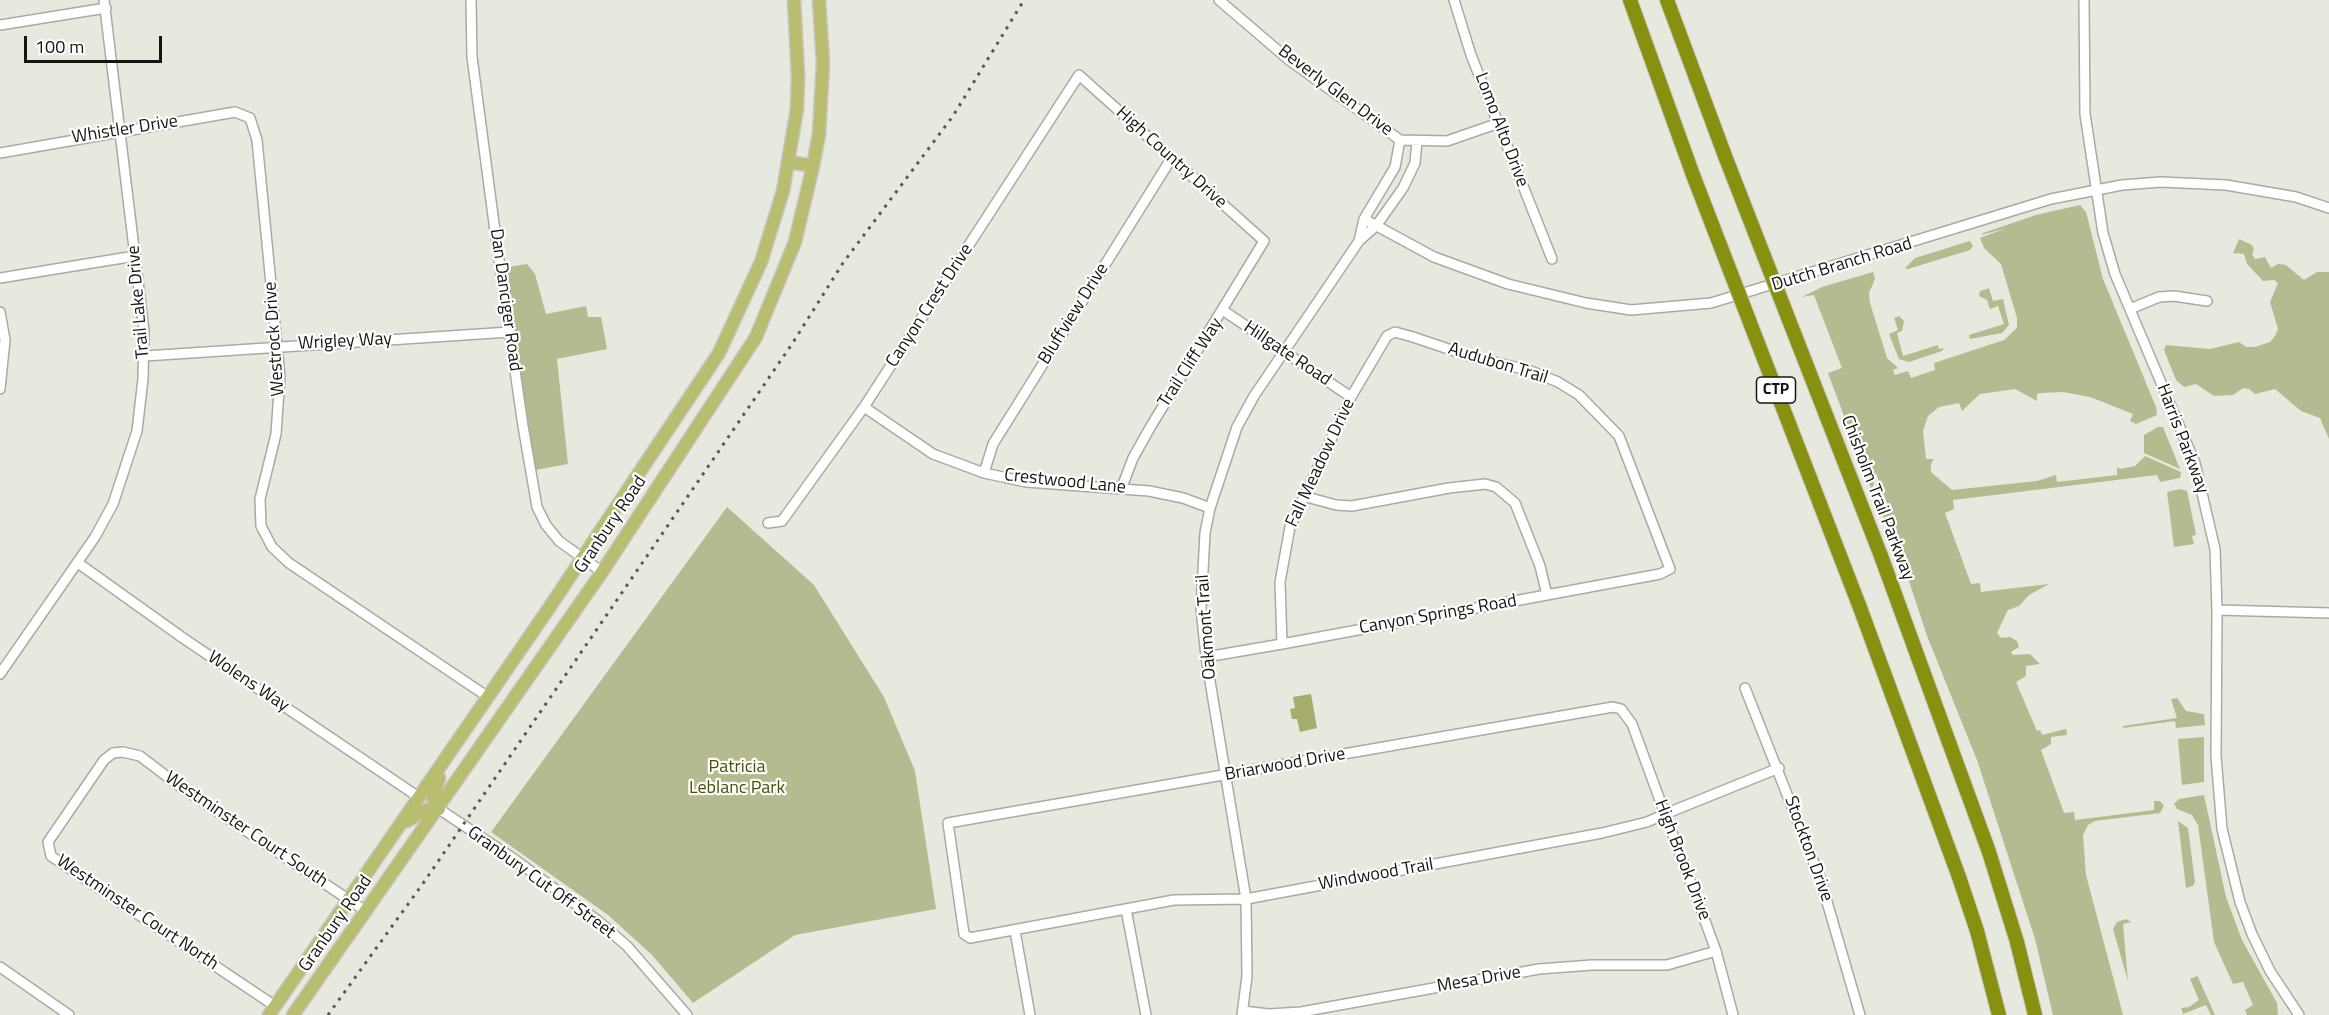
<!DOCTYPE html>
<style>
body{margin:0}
#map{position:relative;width:2329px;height:1015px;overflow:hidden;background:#e7e9de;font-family:"Titillium Web",sans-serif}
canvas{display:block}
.scale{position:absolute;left:24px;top:36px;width:138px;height:27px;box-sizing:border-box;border:3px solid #151612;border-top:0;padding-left:8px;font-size:18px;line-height:21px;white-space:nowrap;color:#151612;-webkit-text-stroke:4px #fff;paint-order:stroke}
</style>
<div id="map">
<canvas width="2329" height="1015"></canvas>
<div class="scale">100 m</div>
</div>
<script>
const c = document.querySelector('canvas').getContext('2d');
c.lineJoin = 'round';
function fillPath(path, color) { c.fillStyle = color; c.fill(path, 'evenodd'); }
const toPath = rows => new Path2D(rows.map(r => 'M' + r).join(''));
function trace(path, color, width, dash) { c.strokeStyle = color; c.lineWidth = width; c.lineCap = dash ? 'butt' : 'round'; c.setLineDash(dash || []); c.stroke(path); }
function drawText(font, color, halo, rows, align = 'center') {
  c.font = font + ' "Titillium Web",sans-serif'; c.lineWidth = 4.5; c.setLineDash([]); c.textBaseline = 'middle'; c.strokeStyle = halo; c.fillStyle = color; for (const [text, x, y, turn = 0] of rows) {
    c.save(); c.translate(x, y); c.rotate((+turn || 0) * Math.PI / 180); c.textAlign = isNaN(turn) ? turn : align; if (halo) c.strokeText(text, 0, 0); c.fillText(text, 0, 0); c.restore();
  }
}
fillPath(toPath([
 [2080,205,2086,212,2103,279,2156,407,2157,415,2136,424,2130,421,2133,414,2090,397,2063,392,2042,393,2037,394,2037,401,2015,389,1980,394,1962,411,1959,403,1939,407,1928,416,1923,431,1926,459,1934,459,1931,464,1931,472,1952,490,2037,481,2056,475,2057,482,2117,475,2117,467,2120,469,2135,466,2145,456,2181,472,2180,478,2160,482,2157,475,1953,500,1954,509,1945,513,1971,584,1980,583,1981,592,2049,584,2029,595,2019,606,2008,610,1997,633,2001,638,2010,637,2017,641,2019,647,2011,652,2013,655,2030,654,2040,664,2026,666,2026,676,2016,682,2037,731,2040,730,2042,735,2066,729,2067,735,2051,737,2051,744,2041,750,2064,813,2074,812,2075,820,2154,810,2154,801,2160,801,2164,806,2160,813,2095,821,2088,825,2083,835,2086,875,2123,1015,2053,1015,2035,939,1977,760,1927,636,1908,578,1881,512,1889,509,1876,473,1872,491,1828,373,1842,368,1814,295,1802,297,1822,287,1873,272,1875,279,1869,293,1870,303,1887,358,1898,368,1893,370,1895,375,1908,371,1911,378,1935,370,1934,363,2004,340,2017,328,2017,318,2001,264,1984,248,1980,238,2004,229,1981,235,1983,233,2036,215],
 [2239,239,2252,245,2254,249,2252,254,2255,259,2265,257,2271,268,2278,264,2286,265,2304,280,2317,272,2329,272,2329,439,2320,418,2301,411,2275,389,2255,394,2249,389,2243,388,2233,395,2214,396,2196,384,2184,387,2176,380,2164,350,2166,345,2210,349,2239,342,2246,347,2255,347,2270,342,2275,336,2278,329,2270,302,2278,283,2274,280,2263,281,2247,264,2244,254,2233,253],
 [1970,241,1973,246,1970,250,1908,269,1905,268,1915,258],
 [527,264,535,274,546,314,586,306,588,317,601,317,607,349,557,359,568,464,530,471,501,268],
 [1989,288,1993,301,2003,299,2009,325,2002,333,1970,339,1969,335,2004,324,1998,306,1990,309,1987,300,1979,296,1980,291],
 [1899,316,1904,321,1902,331,1897,333,1903,356,1938,345,1939,349,1944,348,1942,351,1909,362,1899,359,1889,334,1898,330,1894,318],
 [2158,427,2163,427,2180,469,2144,453,2144,435],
 [2180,489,2187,491,2196,535,2192,536,2194,544,2174,547,2167,492],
 [727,507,814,585,884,697,915,771,936,909,795,935,693,1003,652,955,608,915,491,832],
 [2177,698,2186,711,2204,714,2205,725,2176,728,2175,721,2123,728,2123,726,2177,718,2171,699],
 [2204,737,2204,782,2182,785,2178,739],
 [2204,795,2226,897,2242,940,2277,1003,2278,1015,2247,1015,2245,1010,2253,1005,2243,982,2233,984,2214,942,2198,825,2192,815,2177,809,2174,804,2179,799],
 [2178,821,2188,828,2195,882,2193,886,2186,888],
 [2126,919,2131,922,2123,924,2128,981,2113,929,2117,922],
 [2197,976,2198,977,2215,1015,2211,1015,2206,1005,2183,1014,2181,1008,2189,1007,2199,1000,2190,979]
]), '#b5bb90');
fillPath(toPath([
 [1311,694,1317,728,1300,732,1297,719,1292,719,1290,709,1295,708,1293,697]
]), '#a6ad6d');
const minor = toPath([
 [471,0,472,57,497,246,523,426,537,507,546,525,559,541,602,572],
 [1219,0,1289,60,1400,140,1447,141,1499,123],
 [1454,0,1471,55,1552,259],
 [2084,0,2085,114,2103,233,2115,274,2195,463,2215,549,2217,610,2216,756,2222,829,2240,902,2252,934,2270,971,2299,1015],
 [0,25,106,8],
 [0,153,235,112,250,118,257,140,280,377,276,434,260,499,261,526,272,547,289,563,488,697],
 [1364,219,1434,257,1508,284,1586,303,1631,310,1711,303,2051,199,2122,185,2161,182,2226,185,2296,197,2329,208],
 [1359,241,1364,219,1395,167,1400,140],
 [0,278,135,256],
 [2130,309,2159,297,2174,296,2207,301],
 [1224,311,1351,397],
 [0,312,5,340,0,389],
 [145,356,510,332],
 [864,407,933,454,984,473,1026,482,1149,491,1183,498,1210,508],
 [984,473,993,444,1171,159],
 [1303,496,1336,505,1352,506,1449,488,1485,484,1496,487,1515,503,1540,566,1547,595],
 [768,523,782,521,864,407,1079,75,1264,241,1151,426,1133,458,1122,487],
 [78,563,183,638,420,798],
 [2217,610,2329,613],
 [1206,657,1282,644,1660,574,1670,569,1619,436,1579,395,1558,382,1528,370,1472,357,1413,337,1395,332,1387,336,1351,397,1290,527,1280,582,1282,644],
 [0,674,95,537,113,504,137,431,143,379,144,331,104,0],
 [1745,688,1820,878,1860,1015],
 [439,809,517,861,597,920,627,946,687,1015],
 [1126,909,1146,1015],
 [1015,931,1030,1015],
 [0,967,69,1015],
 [275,1006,51,856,48,842,104,760,113,753,123,752,140,756,178,785,367,912],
 [1243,1011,1269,1014,1301,1012,1539,969,1592,965,1667,965,1716,951],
 [1242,1015,1247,976,1246,899,1206,657,1201,608,1205,533,1210,508,1237,427,1254,396,1359,241,1376,226,1403,188,1415,163,1417,141],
 [1733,1015,1716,951,1701,910,1665,814,1632,724,1621,709,1613,707,948,823,964,934,970,938,1174,900,1246,899,1602,833,1647,822,1665,814,1779,768]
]);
const major = toPath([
 [789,162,813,166],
 [439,809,433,799,439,778],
 [407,821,425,810,439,809],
 [269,1015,549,608,719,353,761,262,783,191,797,109,798,75,794,0],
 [293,1015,602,572,756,337,795,242,813,166,819,134,823,63,819,0]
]);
const highway = toPath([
 [1630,0,1693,175],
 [1667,0,1725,156],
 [1881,556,1989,852,2017,942,2035,1015],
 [1859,605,1959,877,1977,931,1999,1015]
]);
trace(minor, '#a9aba1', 12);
trace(major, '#c7c7c6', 15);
trace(highway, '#c7c7c6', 16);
trace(minor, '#fff', 9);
trace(major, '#b8bd6f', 12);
trace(highway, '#88910f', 14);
trace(toPath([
 [328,1015,424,882,792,344,843,263,953,116,1024,0]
]), '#595a54', 3, [3, 6]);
const highwayBridge = toPath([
 [1725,156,1881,556],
 [1693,175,1859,605]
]);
trace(highwayBridge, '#c7c7c6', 16, []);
trace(highwayBridge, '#88910f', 14);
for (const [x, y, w] of [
 [1776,390,39]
]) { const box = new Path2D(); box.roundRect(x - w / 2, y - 13, w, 26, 4.5); c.fillStyle = '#fff'; c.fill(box); trace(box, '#151612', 1.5); }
drawText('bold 16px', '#151612', null, [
 ["CTP",1776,390]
]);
drawText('18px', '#151612', '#fff', [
 ["Beverly Glen Drive",1335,91,37],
 ["Whistler Drive",125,130,-9],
 ["Lomo Alto Drive",1501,130,69],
 ["High Country Drive",1171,158,42],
 ["Dutch Branch Road",1842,265,-17],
 ["Dan Danciger Road",505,300,82],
 ["Trail Lake Drive",139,302,-95],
 ["Canyon Crest Drive",930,306,-57],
 ["Bluffview Drive",1074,314,-58],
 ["Westrock Drive",275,339,-94],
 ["Wrigley Way",345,342,-3],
 ["Hillgate Road",1287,354,34],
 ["Trail Cliff Way",1191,363,-57],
 ["Audubon Trail",1498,364,17],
 ["Harris Parkway",2182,439,69],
 ["Fall Meadow Drive",1321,463,-65],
 ["Crestwood Lane",1065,482,6],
 ["Chisholm Trail Parkway",1877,498,69],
 ["Granbury Road",611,525,-56],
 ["Canyon Springs Road",1438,615,-10],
 ["Oakmont Trail",1207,627,-94],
 ["Wolens Way",248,682,34],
 ["Briarwood Drive",1285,765,-10],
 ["Westminster Court South",246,830,34],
 ["Stockton Drive",1808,849,70],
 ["High Brook Drive",1682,860,69],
 ["Windwood Trail",1376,875,-10],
 ["Granbury Cut Off Street",541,883,36],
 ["Westminster Court North",137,913,34],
 ["Granbury Road",336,924,-55],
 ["Mesa Drive",1479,980,-10]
]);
drawText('18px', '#4b5000', '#fff', [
 ["Patricia",737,768],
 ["Leblanc Park",737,789]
]);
</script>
